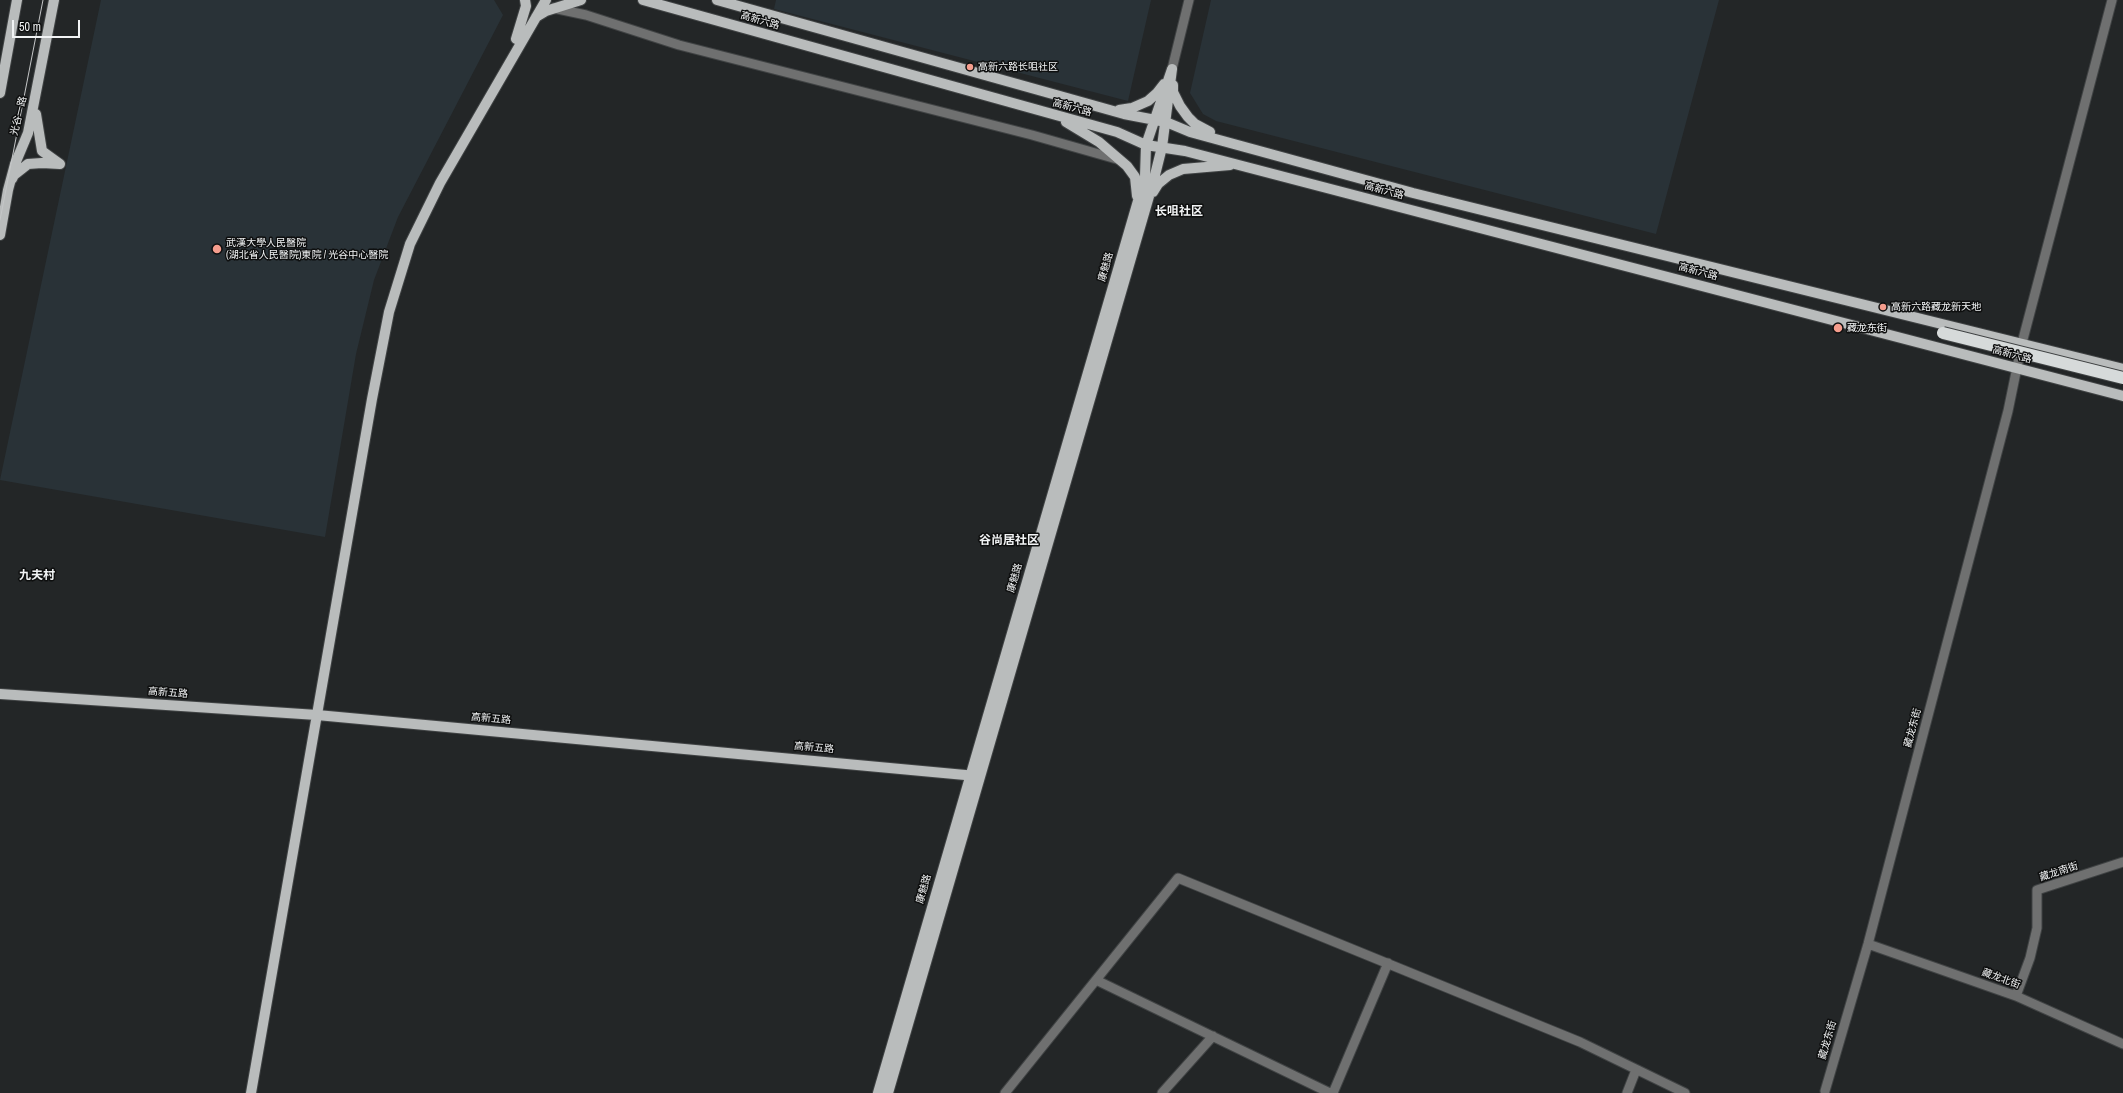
<!DOCTYPE html>
<meta charset="utf-8">
<style>
body{margin:0}
#map{position:relative;width:2123px;height:1093px;overflow:hidden;background:#232627;font-family:"Archivo Narrow",sans-serif}
canvas{display:block}
.scale{position:absolute;left:12px;top:20px;width:68px;height:18px;box-sizing:border-box;border:2px solid #f2f4f5;border-top:0;padding-left:5px;font-size:12px;line-height:14px;white-space:nowrap;color:#f2f4f5;-webkit-text-stroke:3px #0e0f0f;paint-order:stroke}
</style>
<div id="map">
<canvas width="2123" height="1093"></canvas>
<div class="scale">50 m</div>
</div>
<script>
const c = document.querySelector('canvas').getContext('2d');
c.lineJoin = 'round';
function fillPath(path, color) { c.fillStyle = color; c.fill(path, 'evenodd'); }
const toPath = rows => new Path2D(rows.map(r => 'M' + r).join(''));
function trace(path, color, width, dash) { c.strokeStyle = color; c.lineWidth = width; c.lineCap = dash ? 'butt' : 'round'; c.setLineDash(dash || []); c.stroke(path); }
function drawText(font, color, halo, rows, align = 'center') {
  c.font = font + ' "Archivo Narrow","Noto Sans SC",sans-serif'; c.lineWidth = 3; c.setLineDash([]); c.textBaseline = 'middle'; c.strokeStyle = halo; c.fillStyle = color; for (const [text, x, y, turn = 0] of rows) {
    c.save(); c.translate(x, y); c.rotate((+turn || 0) * Math.PI / 180); c.textAlign = isNaN(turn) ? turn : align; if (halo) c.strokeText(text, 0, 0); c.fillText(text, 0, 0); c.restore();
  }
}
fillPath(toPath([
 [101,0,494,0,503,15,398,217,374,280,356,354,325,537,0,480],
 [776,0,1151,0,1128,101,774,9],
 [1211,0,1719,0,1656,234,1216,121,1203,114,1190,93]
]), '#293237');
const minor = toPath([
 [553,8,586,15,679,45,1032,135,1120,160],
 [1172,69,1189,0],
 [1868,944,2016,996,2123,1044],
 [1096,980,1330,1093],
 [2016,996,2030,958,2037,928,2037,890,2123,862],
 [1825,1091,1868,944,2008,411,2022,343,2112,0],
 [1005,1093,1178,878,1580,1042,1685,1093],
 [1162,1093,1213,1036],
 [1333,1093,1388,963],
 [1627,1093,1636,1070]
]);
const major = toPath([
 [643,0,1117,132,1146,145,1185,151,2123,396],
 [717,0,1124,114,1166,122,1190,132,1413,193,2123,369],
 [536,17,546,11,581,0],
 [516,39,526,6,525,0],
 [1173,85,1173,92,1180,106,1188,117,1195,124,1210,132],
 [0,93,17,0],
 [1119,110,1132,108,1148,101,1157,93,1164,84],
 [36,114,42,151,60,164],
 [1066,122,1099,142,1127,166,1135,177,1137,196],
 [12,179,14,175,28,164,42,163,60,164],
 [1153,192,1158,184,1169,175,1183,169,1230,165],
 [0,235,8,190,15,164,28,133,54,0],
 [0,694,317,715,976,776],
 [251,1093,372,399,389,312,410,244,440,183,546,0],
 [878,1093,1145,177,1146,145,1172,69,1162,147,1154,179,888,1093]
]);
trace(minor, '#404344', 11);
trace(major, '#404344', 12);
trace(minor, '#6f7070', 9);
trace(major, '#b9bcbc', 10);
trace(toPath([
 [0,220,43,0]
]), '#c5c7c8', 1);
const highwayBridge = toPath([
 [1943,333,2123,378]
]);
trace(highwayBridge, '#404344', 14, []);
trace(highwayBridge, '#d6dada', 12);
for (const [x, y, r, color] of [
 [970,67,4,"#f59d8d"],
 [217,249,5,"#f59d8d"],
 [1883,307,4,"#f59d8d"],
 [1838,328,5,"#f59d8d"]
]) { const dot = new Path2D(); dot.arc(x, y, r, 0, 2 * Math.PI); c.fillStyle = color; c.fill(dot); trace(dot, '#0e0f0f', 1.5); }
drawText('10px', '#f2f4f5', '#0e0f0f', [
 ["高新六路",760,21,16],
 ["高新六路",1072,108,15],
 ["光谷一路",19,116,-76],
 ["高新六路",1384,191,15],
 ["康魅路",1106,267,-74],
 ["高新六路",1698,272,15],
 ["高新六路",2012,355,15],
 ["康魅路",1015,578,-74],
 ["高新五路",168,693,4],
 ["高新五路",491,719,5],
 ["藏龙东街",1913,728,-75],
 ["高新五路",814,748,5],
 ["藏龙南街",2059,872,-18],
 ["康魅路",924,889,-74],
 ["藏龙北街",2001,979,20],
 ["藏龙东街",1828,1040,-74]
]);
drawText('10px', '#f2f4f5', '#0e0f0f', [
 ["高新六路长咀社区",978,67],
 ["武漢大學人民醫院",226,243],
 ["(湖北省人民醫院)東院 / 光谷中心醫院",226,255],
 ["高新六路藏龙新天地",1891,307],
 ["藏龙东街",1847,328]
], 'left');
drawText('bold 12px', '#f2f4f5', '#0e0f0f', [
 ["长咀社区",1179,212],
 ["谷尚居社区",1009,541],
 ["九夫村",37,576]
]);
</script>
